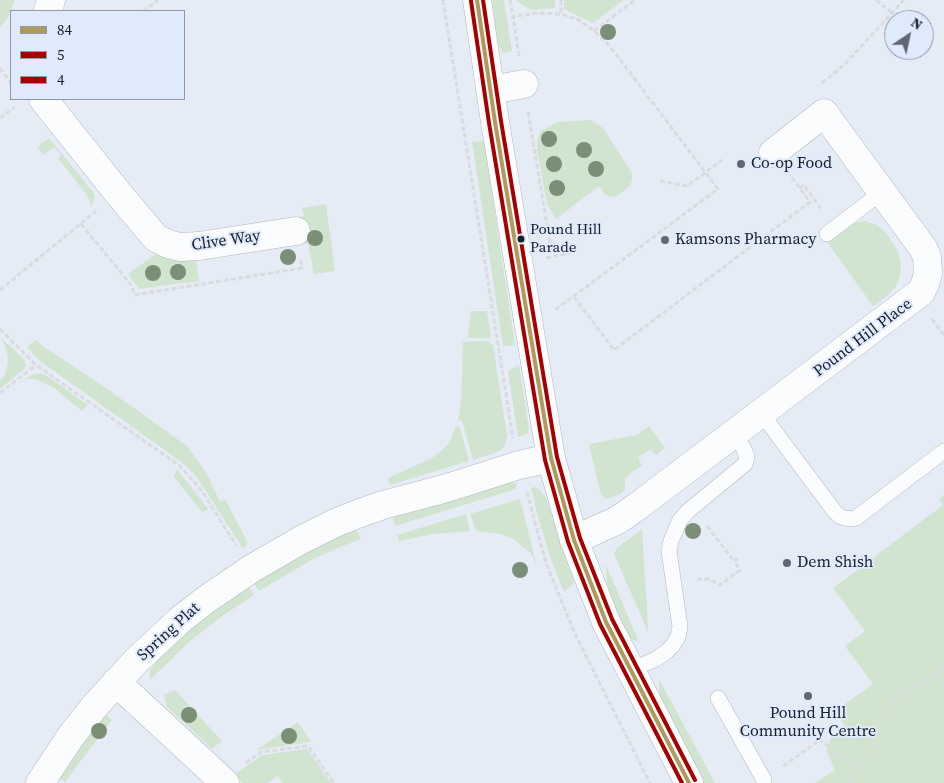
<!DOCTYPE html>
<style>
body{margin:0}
#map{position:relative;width:944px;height:783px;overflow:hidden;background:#e6ecf6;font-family:"Source Serif 4",serif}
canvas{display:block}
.legend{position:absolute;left:10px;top:10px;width:175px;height:90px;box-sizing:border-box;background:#dfeafd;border:1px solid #9199a7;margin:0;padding:6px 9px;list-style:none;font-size:15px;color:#1b1f26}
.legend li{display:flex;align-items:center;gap:10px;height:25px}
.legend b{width:25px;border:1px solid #9199a7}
.north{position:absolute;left:884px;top:10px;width:50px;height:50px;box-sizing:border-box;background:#dfeafd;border:1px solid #9199a7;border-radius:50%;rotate:34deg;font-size:14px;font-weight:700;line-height:20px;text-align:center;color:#1b1f26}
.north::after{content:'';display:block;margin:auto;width:18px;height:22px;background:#62676f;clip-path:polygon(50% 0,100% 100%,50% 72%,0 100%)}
</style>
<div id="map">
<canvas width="944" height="783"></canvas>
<ul class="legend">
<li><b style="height:6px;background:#ae9c5c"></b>84</li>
<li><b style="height:6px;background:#a80000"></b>5</li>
<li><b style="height:6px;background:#a80000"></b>4</li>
</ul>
<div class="north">N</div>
</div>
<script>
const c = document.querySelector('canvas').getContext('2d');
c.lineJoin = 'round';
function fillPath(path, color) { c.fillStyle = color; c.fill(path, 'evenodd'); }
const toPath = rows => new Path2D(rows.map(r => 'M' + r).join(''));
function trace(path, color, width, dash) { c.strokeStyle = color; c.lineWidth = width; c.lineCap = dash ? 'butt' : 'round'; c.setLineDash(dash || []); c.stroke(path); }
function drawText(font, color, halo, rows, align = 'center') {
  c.font = font + ' "Source Serif 4",serif'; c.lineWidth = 4; c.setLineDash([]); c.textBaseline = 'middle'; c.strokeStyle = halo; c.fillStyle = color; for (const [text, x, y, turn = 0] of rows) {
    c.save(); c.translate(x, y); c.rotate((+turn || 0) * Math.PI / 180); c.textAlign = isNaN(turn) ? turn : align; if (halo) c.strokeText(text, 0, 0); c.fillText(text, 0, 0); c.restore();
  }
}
fillPath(toPath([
 [0,0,15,0,6,21,0,27],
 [492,0,504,0,512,51,503,53,497,42],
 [517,0,555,0,555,8,532,10,520,4],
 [564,0,624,0,593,23,564,9],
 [591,120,603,128,632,173,632,180,630,186,617,196,611,197,605,194,599,186,556,219,547,204,537,149,537,140,541,131,557,122],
 [49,138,93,192,95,197,91,207,90,201,86,194,58,158,61,155,54,147,44,155,37,147],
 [484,141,515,345,503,346,472,142],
 [326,204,335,271,314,274,308,243,302,244,297,217,304,216,302,208],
 [865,221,877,225,886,233,898,251,901,265,900,276,896,286,887,296,873,306,827,242,855,223],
 [163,253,196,258,199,281,139,289,128,274,154,255],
 [471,311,487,311,491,338,468,338],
 [0,337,24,359,26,366,24,369,0,389,0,381,5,375,8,360,5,345],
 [36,340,44,347,103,386,187,446,206,472,220,502,225,499,248,543,243,549,196,476,180,461,40,361,27,347],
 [488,341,493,345,507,436,506,443,501,450,495,453,473,460,462,421,458,420,461,402,463,342],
 [519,365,529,429,527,434,518,437,508,371],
 [41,373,47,376,88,405,82,411,54,388,36,379,27,379,19,383,33,374],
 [456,426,460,428,469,461,390,485,388,478,432,458,441,451,449,443],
 [649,426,665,448,656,455,650,449,638,458,642,465,625,478,625,489,621,494,607,499,601,495,589,444,637,435],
 [177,469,208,509,203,513,174,477],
 [505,483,517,483,516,489,395,526,393,517],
 [534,487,539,489,546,498,574,583,564,592,551,560,539,520,531,488],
 [944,495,944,783,815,783,835,770,826,750,831,738,845,726,835,711,873,684,845,646,865,631,833,588,943,505,939,499],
 [520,499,537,567,531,553,513,539,500,534,476,531,470,514],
 [466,514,470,531,433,534,399,541,397,535],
 [356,529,361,539,333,550,313,559,259,591,253,582,324,542],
 [642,529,647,609,648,632,614,554,617,548],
 [606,565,639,642,631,639,626,632,609,593,607,581],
 [248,585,254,595,221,617,189,642,150,680,150,672,157,659,183,634],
 [659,679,715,783,704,783,659,700],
 [175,690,222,741,212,749,167,707,164,695],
 [104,713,112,720,65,782,56,776],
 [298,722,311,742,257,750,277,736],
 [307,749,331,783,283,783,278,776,267,783,243,783,234,775,262,755]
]), '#d0e4cf');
const service = toPath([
 [827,234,882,192],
 [761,413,835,512,841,517,849,519,856,518,944,451],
 [631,670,656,659,666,652,673,645,678,637,680,627,669,551,671,541,680,520,688,511,745,464,747,457,744,449,733,434],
 [718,698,764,780,764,783]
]);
const minor = toPath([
 [48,11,51,0],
 [491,90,524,84],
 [43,99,118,193,156,238,168,244,180,247,199,246,296,231],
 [574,540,618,520,638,506,921,292,925,284,928,273,927,257,923,248,824,113,773,153],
 [116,682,225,783],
 [40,783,71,736,94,707,136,661,181,619,207,599,251,569,301,540,335,523,360,513,383,505,447,488,519,465,551,458]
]);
const tertiary = toPath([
 [477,0,495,122,551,458,574,540,606,622,689,783]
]);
trace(service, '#b2b7be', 16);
trace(minor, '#b2b7be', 29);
trace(tertiary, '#b2b7be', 29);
trace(toPath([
 [443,0,513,438],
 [510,0,513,16],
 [561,0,561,14],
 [876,0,892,13],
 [143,11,158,0],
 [594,31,635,0],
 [519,56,513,16,540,13,561,14,579,20,594,31,609,45,718,189,555,310],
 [0,68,11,83],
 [822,83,844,65,904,0],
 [528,112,550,242,547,251],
 [0,118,15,107],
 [660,181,687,186,722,160],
 [799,188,804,185,822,210],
 [81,224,132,286,134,295,302,268,300,258],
 [546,258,573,252],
 [0,290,96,211],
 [574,297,614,350,810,202,790,175],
 [932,319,944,335],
 [0,329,36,365,180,466,202,491,236,545],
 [0,393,36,365],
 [527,492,546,563,575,634,650,783],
 [707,526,734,561,738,558],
 [697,579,709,579,720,585,740,570,734,561],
 [814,733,820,740,849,762,859,767],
 [246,763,261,752,308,746,334,783],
 [783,766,820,740],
 [848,783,870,747,880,722,893,701,944,668]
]), '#d9dbde', 3, [5, 2.5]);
trace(service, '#fbfcfe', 15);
trace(minor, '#fbfcfe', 28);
trace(tertiary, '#fbfcfe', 28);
trace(toPath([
 [477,0,495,122,551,458,574,540,606,622,689,783]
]), '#ae9c5c', 4);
trace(toPath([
 [471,1,489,123,545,460,568,542,600,624,682,783]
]), '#a80000', 4);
trace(toPath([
 [483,0,501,121,557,457,580,538,612,619,695,780]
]), '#a80000', 4);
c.fillStyle = '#7b8e76';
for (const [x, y] of [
 [608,32],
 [549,139],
 [584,150],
 [554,164],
 [596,169],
 [557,188],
 [315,238],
 [288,257],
 [178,272],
 [153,273],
 [693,531],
 [520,570],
 [189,715],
 [99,731],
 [289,736]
]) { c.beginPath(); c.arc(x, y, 8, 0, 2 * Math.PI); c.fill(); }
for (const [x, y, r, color] of [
 [741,164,5,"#62676f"],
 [521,239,4.5,"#1b1f26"],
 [665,240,5,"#62676f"],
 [787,563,5,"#62676f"],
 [808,696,5,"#62676f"]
]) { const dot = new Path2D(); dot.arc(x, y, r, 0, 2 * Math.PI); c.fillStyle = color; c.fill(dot); trace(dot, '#dfeafd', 2); }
drawText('15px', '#1b1f26', '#dfeafd', [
 ["Pound Hill",530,230],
 ["Parade",530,248]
], 'left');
drawText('16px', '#1b1f26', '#dfeafd', [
 ["Co-op Food",751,164],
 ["Kamsons Pharmacy",675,240],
 ["Dem Shish",797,563],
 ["Pound Hill",808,714,"center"],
 ["Community Centre",808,732,"center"]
], 'left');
drawText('16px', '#1b1f26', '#dfeafd', [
 ["Clive Way",226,241,-8],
 ["Pound Hill Place",863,338,-37],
 ["Spring Plat",169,632,-42]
]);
</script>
